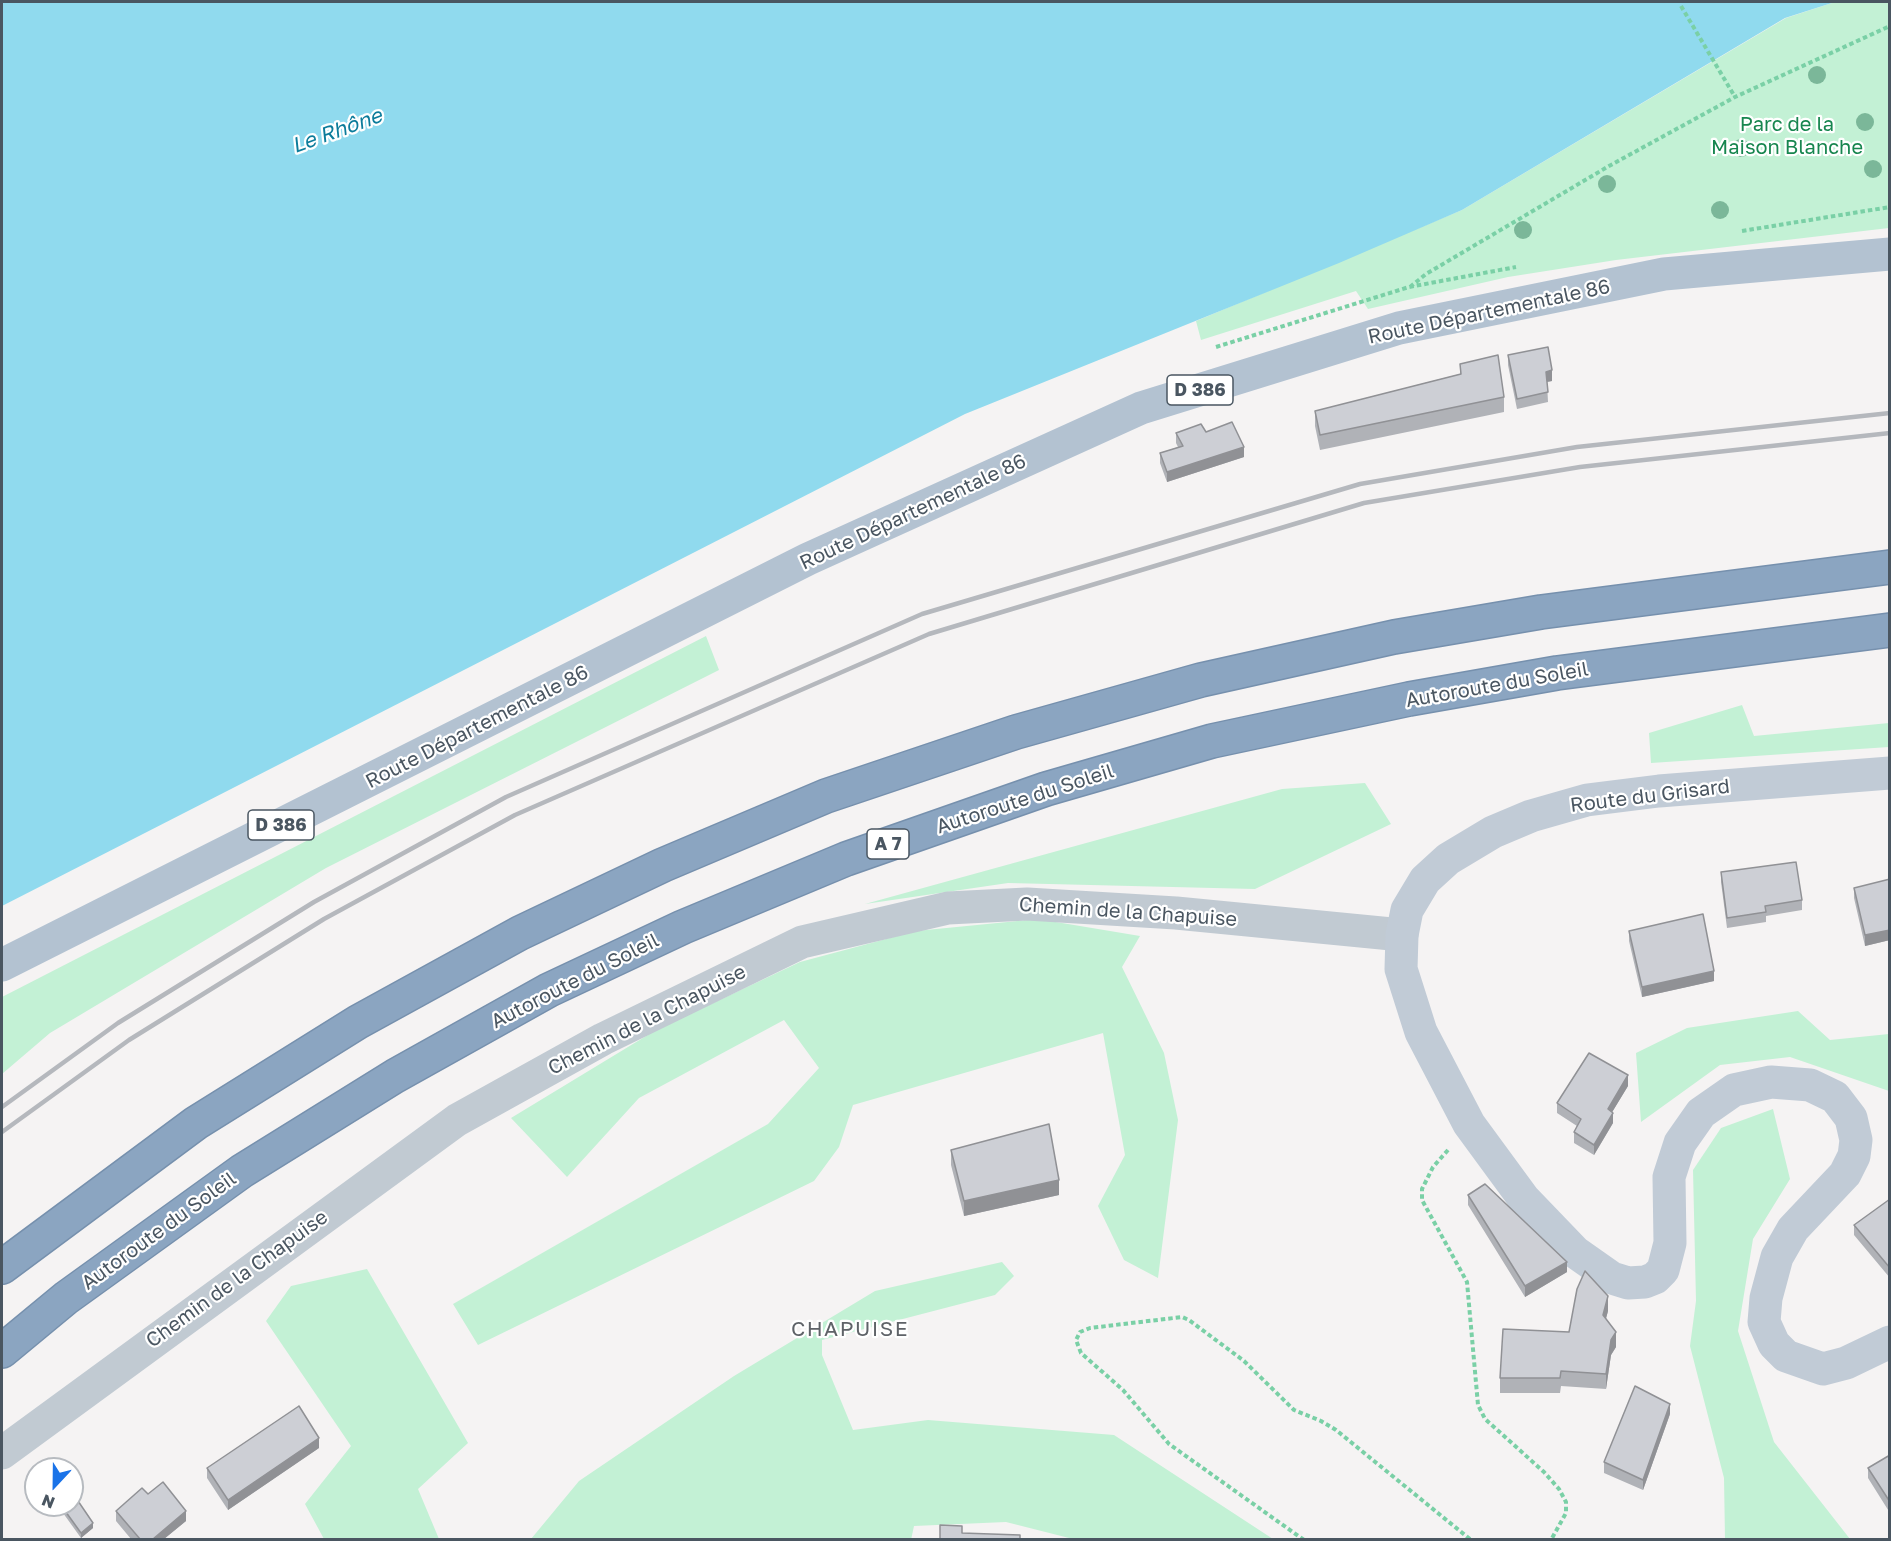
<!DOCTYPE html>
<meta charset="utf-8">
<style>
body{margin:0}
#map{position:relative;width:1891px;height:1541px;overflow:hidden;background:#f5f3f3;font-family:"Golos Text",sans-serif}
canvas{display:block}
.frame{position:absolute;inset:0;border:3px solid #4a5661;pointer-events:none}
.north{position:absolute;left:24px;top:1457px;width:60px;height:60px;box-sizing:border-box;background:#fff;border:2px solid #b7bbc0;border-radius:50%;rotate:202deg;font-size:16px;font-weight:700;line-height:24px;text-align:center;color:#4a5661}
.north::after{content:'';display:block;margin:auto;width:21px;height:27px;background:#1a73e8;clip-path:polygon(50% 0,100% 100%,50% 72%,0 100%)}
</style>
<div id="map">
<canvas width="1891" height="1541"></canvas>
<div class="frame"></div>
<div class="north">N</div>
</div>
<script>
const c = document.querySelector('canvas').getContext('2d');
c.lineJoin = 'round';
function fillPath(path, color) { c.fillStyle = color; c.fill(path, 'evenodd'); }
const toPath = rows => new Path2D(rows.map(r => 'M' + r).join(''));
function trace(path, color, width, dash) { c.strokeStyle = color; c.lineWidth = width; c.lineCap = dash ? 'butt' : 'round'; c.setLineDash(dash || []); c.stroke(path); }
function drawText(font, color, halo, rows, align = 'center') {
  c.font = font + ' "Golos Text",sans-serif'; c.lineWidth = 4.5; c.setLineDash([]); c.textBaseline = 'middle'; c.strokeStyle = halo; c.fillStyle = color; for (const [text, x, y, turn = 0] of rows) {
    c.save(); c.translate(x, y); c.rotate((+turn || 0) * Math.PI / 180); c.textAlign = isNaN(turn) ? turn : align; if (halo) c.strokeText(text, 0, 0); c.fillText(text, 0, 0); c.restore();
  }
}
fillPath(toPath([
 [1835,2,1889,2,1889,228,1616,260,1508,277,1368,309,1356,291,1201,340,1196,321,1462,210,1786,18],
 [706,636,719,670,326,868,50,1033,2,1074,2,997],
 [1742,705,1754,736,1889,723,1889,747,1651,763,1649,733],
 [1365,783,1391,824,1255,889,1008,883,865,904,1282,789],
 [1038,919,1140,936,1122,967,1164,1053,1178,1120,1158,1278,1124,1260,1098,1206,1125,1155,1103,1033,853,1105,839,1147,814,1181,478,1345,453,1304,768,1124,819,1068,784,1020,639,1098,567,1177,511,1118,656,1030,800,962,916,931],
 [1798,1011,1830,1040,1889,1034,1889,1091,1790,1057,1720,1065,1641,1122,1636,1053,1687,1028],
 [1773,1109,1790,1179,1753,1239,1738,1331,1774,1442,1850,1539,1725,1539,1724,1478,1690,1346,1696,1301,1693,1170,1721,1128],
 [1002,1262,1014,1276,995,1295,822,1340,822,1355,853,1430,928,1420,1114,1435,1273,1539,1073,1539,1006,1522,914,1526,911,1540,531,1539,579,1481,734,1376,875,1291],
 [367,1269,468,1443,418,1489,439,1539,324,1539,305,1504,351,1446,266,1321,291,1286]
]), '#c3f1d5');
fillPath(toPath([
 [2,2,1835,2,1785,18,1462,210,1339,263,965,414,2,906]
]), '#90daee');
const highway = toPath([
 [2,1267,196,1123,358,1022,520,933,663,865,826,796,1016,732,1201,680,1394,637,1541,612,1890,567],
 [2,1351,66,1298,242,1171,395,1076,549,990,683,927,846,859,1046,789,1212,741,1409,699,1557,673,1890,630]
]);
trace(highway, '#7690ad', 36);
trace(toPath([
 [1681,6,1735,97],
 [1742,231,1890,207],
 [1410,287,1426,274,1609,166,1735,97,1890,26],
 [1216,347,1409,287,1516,267],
 [1448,1150,1433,1167,1422,1189,1422,1200,1467,1282,1478,1405,1485,1419,1544,1472,1559,1489,1566,1502,1566,1513,1551,1540],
 [1304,1540,1169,1444,1123,1390,1081,1353,1076,1340,1080,1332,1090,1328,1182,1317,1189,1320,1244,1361,1294,1410,1321,1421,1336,1430,1471,1540]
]), '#7ad0a6', 4, [4.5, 3]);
trace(toPath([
 [2,1453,457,1120,603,1039,802,942,948,908,1027,904,1176,913,1402,935]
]), '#c1cad2', 33);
trace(toPath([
 [1890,773,1659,791,1587,800,1531,816,1493,832,1448,859,1425,880,1407,910,1402,935,1401,969,1421,1032,1469,1124,1524,1199,1575,1252,1612,1278,1628,1283,1645,1282,1655,1278,1663,1270,1670,1243,1669,1177,1680,1143,1701,1113,1734,1090,1771,1082,1810,1085,1835,1097,1851,1118,1856,1140,1854,1156,1845,1174,1793,1229,1777,1257,1766,1298,1764,1322,1774,1344,1786,1356,1823,1369,1846,1363,1890,1342]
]), '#c1cbd6', 33);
trace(toPath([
 [2,965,808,559,1141,408,1399,328,1664,274,1890,254]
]), '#b3c2d1', 33);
trace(highway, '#8ba5c1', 33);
trace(toPath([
 [2,1107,118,1023,314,902,506,797,922,614,1360,484,1577,447,1890,413],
 [2,1132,129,1040,324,919,515,815,929,634,1364,503,1580,467,1890,433]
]), '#b5b8bd', 4.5);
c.fillStyle = '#7bb799';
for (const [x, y] of [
 [1817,75],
 [1865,122],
 [1741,148],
 [1873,169],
 [1607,184],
 [1720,210],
 [1523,230]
]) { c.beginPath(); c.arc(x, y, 9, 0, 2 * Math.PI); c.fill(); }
fillPath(toPath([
 [1508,355,1552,381,1547,382,1548,402,1517,409,1508,365],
 [1460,364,1504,397,1504,412,1320,450,1315,426,1315,411,1460,374],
 [1206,432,1244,457,1167,482,1160,463,1160,453,1178,447,1176,443,1176,433],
 [1721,872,1802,900,1802,910,1766,916,1766,922,1727,928,1721,882],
 [1890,879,1890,940,1865,946,1854,898,1854,888],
 [1629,931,1714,981,1642,997,1629,941],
 [1628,1086,1612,1112,1613,1123,1594,1155,1574,1143,1574,1132,1577,1126,1557,1113,1557,1103],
 [951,1150,1059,1195,964,1216,951,1165],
 [1468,1195,1567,1272,1525,1297,1468,1205],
 [1890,1199,1890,1278,1854,1235,1854,1225],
 [1608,1311,1606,1318,1616,1347,1611,1355,1606,1389,1561,1386,1560,1393,1500,1393,1500,1378,1569,1332],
 [1670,1414,1643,1490,1604,1473,1604,1462],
 [319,1448,228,1510,207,1478,207,1468],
 [1890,1455,1890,1513,1868,1478,1868,1468],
 [148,1494,186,1521,164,1539,131,1539,116,1521,116,1511],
 [63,1508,93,1528,81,1538,63,1513]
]), '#b0b2b7');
fillPath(toPath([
 [1552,370,1552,381,1546,382,1546,372],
 [1244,447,1244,457,1167,482,1167,472],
 [1890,930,1890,940,1865,946,1865,935],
 [1714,971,1714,981,1642,997,1642,987],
 [1628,1075,1628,1086,1608,1119,1608,1109],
 [1613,1113,1613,1123,1594,1155,1594,1145],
 [1059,1180,1059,1195,964,1216,964,1201],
 [1567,1262,1567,1272,1525,1297,1525,1286],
 [1608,1296,1608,1311,1603,1330,1603,1315],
 [1616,1332,1616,1347,1611,1355,1606,1389,1606,1374,1611,1340],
 [1670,1404,1670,1414,1643,1490,1643,1480],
 [319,1438,319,1448,228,1510,228,1500],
 [186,1511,186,1521,164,1539,153,1539],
 [93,1523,93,1528,81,1538,81,1533]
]), '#909195');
const building = toPath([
 [1548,347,1552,370,1546,372,1548,392,1517,399,1508,355,1548,347],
 [1498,355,1504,397,1320,435,1315,411,1461,374,1460,364,1498,355],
 [1232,422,1244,447,1167,472,1160,453,1183,446,1176,433,1201,424,1206,432,1232,422],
 [1796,862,1802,900,1765,906,1766,912,1727,918,1721,872,1796,862],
 [1890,879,1890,930,1865,935,1854,888,1890,879],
 [1703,914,1714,971,1642,987,1629,931,1703,914],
 [1589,1053,1628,1075,1608,1109,1613,1113,1594,1145,1574,1132,1581,1119,1557,1103,1589,1053],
 [1049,1124,1059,1180,964,1201,951,1150,1049,1124],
 [1485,1184,1567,1262,1525,1286,1468,1195,1485,1184],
 [1890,1199,1890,1268,1854,1225,1890,1199],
 [1585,1271,1608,1296,1603,1315,1616,1332,1611,1340,1606,1374,1561,1371,1560,1378,1500,1378,1503,1329,1569,1332,1577,1289,1585,1271],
 [1635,1386,1670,1404,1643,1480,1604,1462,1635,1386],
 [299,1406,319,1438,228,1500,207,1468,299,1406],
 [1890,1455,1890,1502,1868,1468,1890,1455],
 [163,1482,186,1511,153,1539,140,1539,116,1511,142,1488,148,1494,163,1482],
 [76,1498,93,1523,81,1533,63,1508,67,1505,72,1505,72,1501,76,1498],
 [940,1525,962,1526,962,1533,1020,1535,1020,1539,940,1539,940,1525]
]);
fillPath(building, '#cdcfd5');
trace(building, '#909195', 1.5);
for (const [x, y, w] of [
 [1200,390,66],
 [281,825,66],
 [888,844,42]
]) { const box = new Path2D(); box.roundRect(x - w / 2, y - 15, w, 30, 4.5); c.fillStyle = '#fff'; c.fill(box); trace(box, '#4a5661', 1.5); }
drawText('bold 18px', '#4a5661', null, [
 ["D 386",1200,390],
 ["D 386",281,825],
 ["A 7",888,844]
]);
drawText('20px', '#17864f', '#fff', [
 ["Parc de la",1787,125],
 ["Maison Blanche",1787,148]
]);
drawText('20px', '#4a5661', '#fff', [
 ["Route Départementale 86",1489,312,-12],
 ["Route Départementale 86",913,512,-25],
 ["Autoroute du Soleil",1497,685,-10],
 ["Route Départementale 86",477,727,-27],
 ["Route du Grisard",1650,796,-7],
 ["Autoroute du Soleil",1025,799,-18],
 ["Chemin de la Chapuise",1128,912,4],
 ["Autoroute du Soleil",575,981,-27],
 ["Chemin de la Chapuise",647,1020,-27],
 ["Autoroute du Soleil",159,1231,-36],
 ["Chemin de la Chapuise",237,1279,-36]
]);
drawText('italic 21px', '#0c7c9b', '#fff', [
 ["Le Rhône",337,131,-20]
]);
c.letterSpacing = '1.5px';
drawText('21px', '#5f6368', '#fff', [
 ["CHAPUISE",850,1329]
]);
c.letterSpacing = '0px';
</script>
